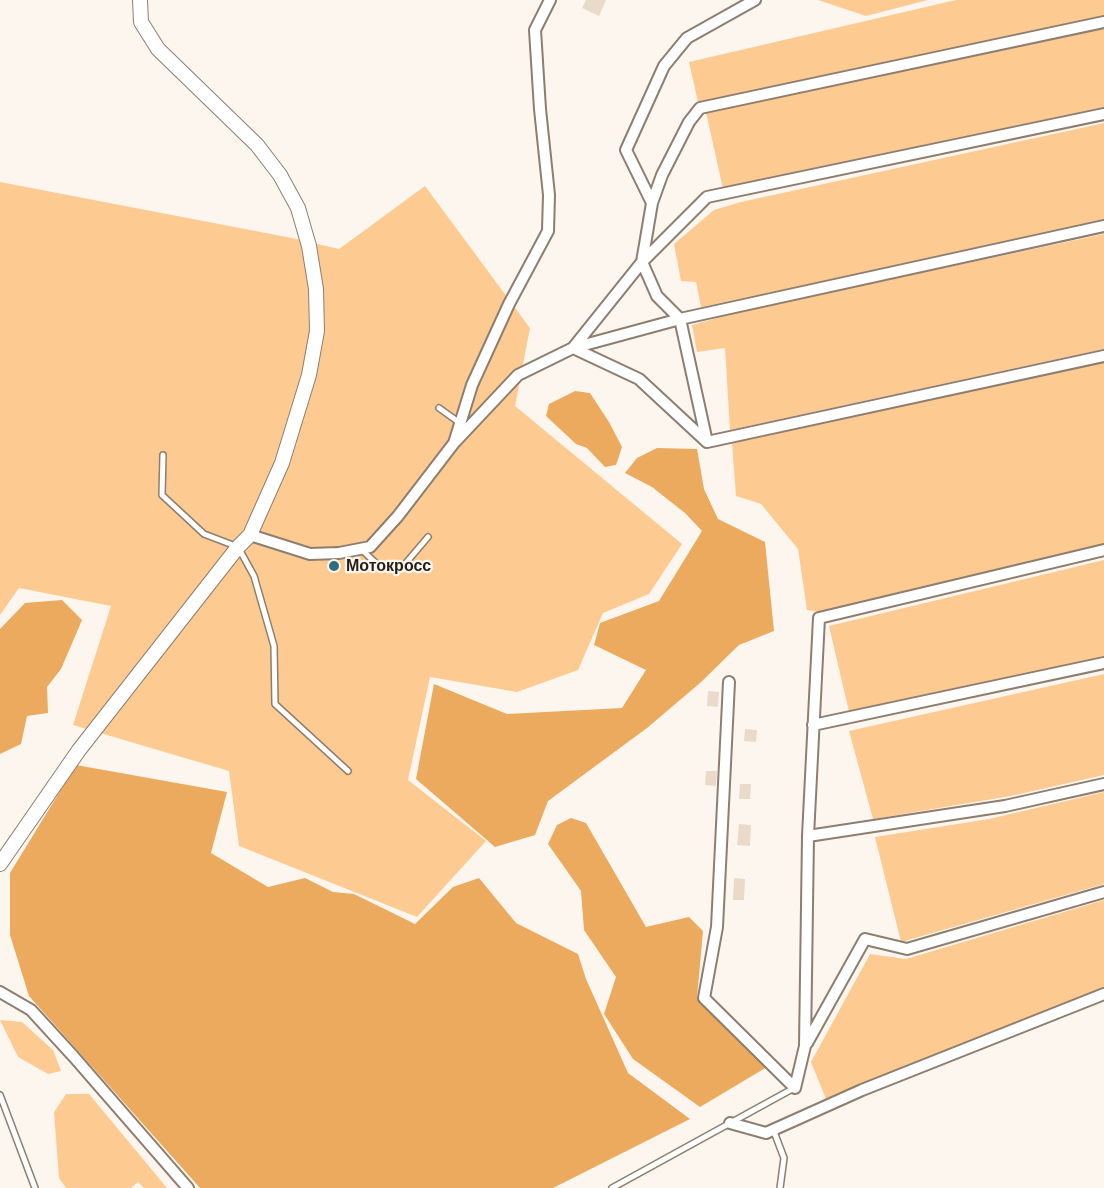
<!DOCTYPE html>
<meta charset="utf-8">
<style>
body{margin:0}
canvas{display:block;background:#fdf6ef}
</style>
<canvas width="1104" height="1188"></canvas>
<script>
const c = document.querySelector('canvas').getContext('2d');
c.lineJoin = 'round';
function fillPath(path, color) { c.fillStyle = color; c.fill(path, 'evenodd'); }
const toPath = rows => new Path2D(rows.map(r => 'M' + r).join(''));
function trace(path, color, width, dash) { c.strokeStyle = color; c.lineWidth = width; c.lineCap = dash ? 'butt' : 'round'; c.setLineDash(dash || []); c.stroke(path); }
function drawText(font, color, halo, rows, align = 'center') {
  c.font = font + ' "Work Sans",sans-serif'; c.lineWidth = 4.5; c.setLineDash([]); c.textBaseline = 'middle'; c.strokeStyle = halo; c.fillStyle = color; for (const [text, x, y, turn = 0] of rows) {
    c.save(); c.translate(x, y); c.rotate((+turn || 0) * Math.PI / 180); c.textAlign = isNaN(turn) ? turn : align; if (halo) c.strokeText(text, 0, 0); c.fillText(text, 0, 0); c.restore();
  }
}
fillPath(toPath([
 [818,0,928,0,866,16],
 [956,0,1104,0,1104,16,698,102,689,62],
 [1104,29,1104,110,723,189,706,112],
 [1104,123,1104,222,701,307,696,282,681,281,674,244,714,210,741,202],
 [0,182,292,238,339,249,425,186,530,328,515,406,682,544,649,594,603,613,578,670,517,692,430,677,408,780,486,841,417,917,239,846,229,771,73,725,111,606,19,588,0,615],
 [1104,234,1104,349,730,430,725,348,697,352,692,325,746,310],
 [1104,362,1104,548,820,612,807,610,798,549,761,504,736,496,732,443],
 [1104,560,1104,661,850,716,829,626],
 [1104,674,1104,775,1011,796,873,819,849,731],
 [1104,792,1104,884,901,942,875,837,989,819],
 [1104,900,1104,988,826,1099,811,1062,870,954,906,959],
 [0,1020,22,1022,53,1050,61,1071,48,1074,18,1057],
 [66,1094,89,1094,167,1188,144,1188,138,1182,131,1188,66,1188,59,1178,54,1112]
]), '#fdcb92');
fillPath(toPath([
 [575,391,590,393,609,422,622,447,616,465,605,467,587,448,576,444,546,416,549,404],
 [657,448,697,449,704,489,718,519,765,542,774,631,739,645,700,683,647,728,548,801,535,835,495,847,416,779,434,684,507,714,622,708,646,670,594,645,600,623,659,601,702,531,685,513,652,487,625,473,637,458],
 [62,600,82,620,61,669,47,687,48,713,27,716,21,744,0,754,0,629,25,603],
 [76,765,227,792,211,853,268,887,305,878,333,892,354,894,415,924,453,887,479,878,516,923,578,954,586,979,628,1073,690,1119,553,1188,200,1188,29,996,10,935,10,873],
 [571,818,586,823,646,927,689,917,703,931,697,998,767,1067,700,1107,633,1059,604,1014,616,977,584,930,581,891,548,844,557,825]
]), '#ebaa5d');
fillPath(toPath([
 [586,0,606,0,599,16,582,8],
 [708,691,719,692,718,707,707,706],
 [745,729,757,730,756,742,744,741],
 [706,771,717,771,716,786,705,785],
 [740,784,751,784,750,799,739,799],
 [739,824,751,825,750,846,737,845],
 [734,878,745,879,744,900,733,900]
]), '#eadac9');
const lane = toPath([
 [439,408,460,423],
 [163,455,162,495,204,534,238,547,254,576,274,646,275,704,348,771],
 [362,550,381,568,405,564,428,537],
 [0,1095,35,1188],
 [773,1129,784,1158,780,1188],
 [612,1188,794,1088]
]);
const street = toPath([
 [1104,114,707,197,642,262,573,348,639,379,707,442,1104,356],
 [652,203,626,150,664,66,687,38,755,0],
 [455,440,472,385,509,304,548,231,549,195,540,109,535,30,550,0],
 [707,442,680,319,657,296,642,262,652,203,662,175,689,122,700,108,1104,22],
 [250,535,310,554,339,553,370,547,398,516,454,443,518,375,573,348,680,319,1104,226],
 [729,682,717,927,704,998,795,1088],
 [813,725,1104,663],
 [808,836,1005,806,1104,784],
 [0,992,31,1010,74,1057,188,1188],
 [807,1043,865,939,907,949,1104,892],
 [795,1088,805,1046,808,836,819,618,1104,550],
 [730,1123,766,1133,862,1090,1104,994]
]);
const secondary = toPath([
 [0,864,79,750,238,547,250,535,282,463,309,375,317,331,316,289,309,246,298,208,280,175,257,145,158,49,141,22,140,0]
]);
trace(lane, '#8d7e6f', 8);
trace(street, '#8d7e6f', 14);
trace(secondary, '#8d7e6f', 16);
trace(lane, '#fff', 5);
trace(street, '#fff', 10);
trace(secondary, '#fff', 14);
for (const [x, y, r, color] of [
 [334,566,6,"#2d6f81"]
]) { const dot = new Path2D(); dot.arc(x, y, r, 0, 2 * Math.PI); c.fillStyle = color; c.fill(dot); trace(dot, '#fdf6ef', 2); }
drawText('bold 16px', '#231e17', '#fdf6ef', [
 ["Мотокросс",346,566]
], 'left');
</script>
